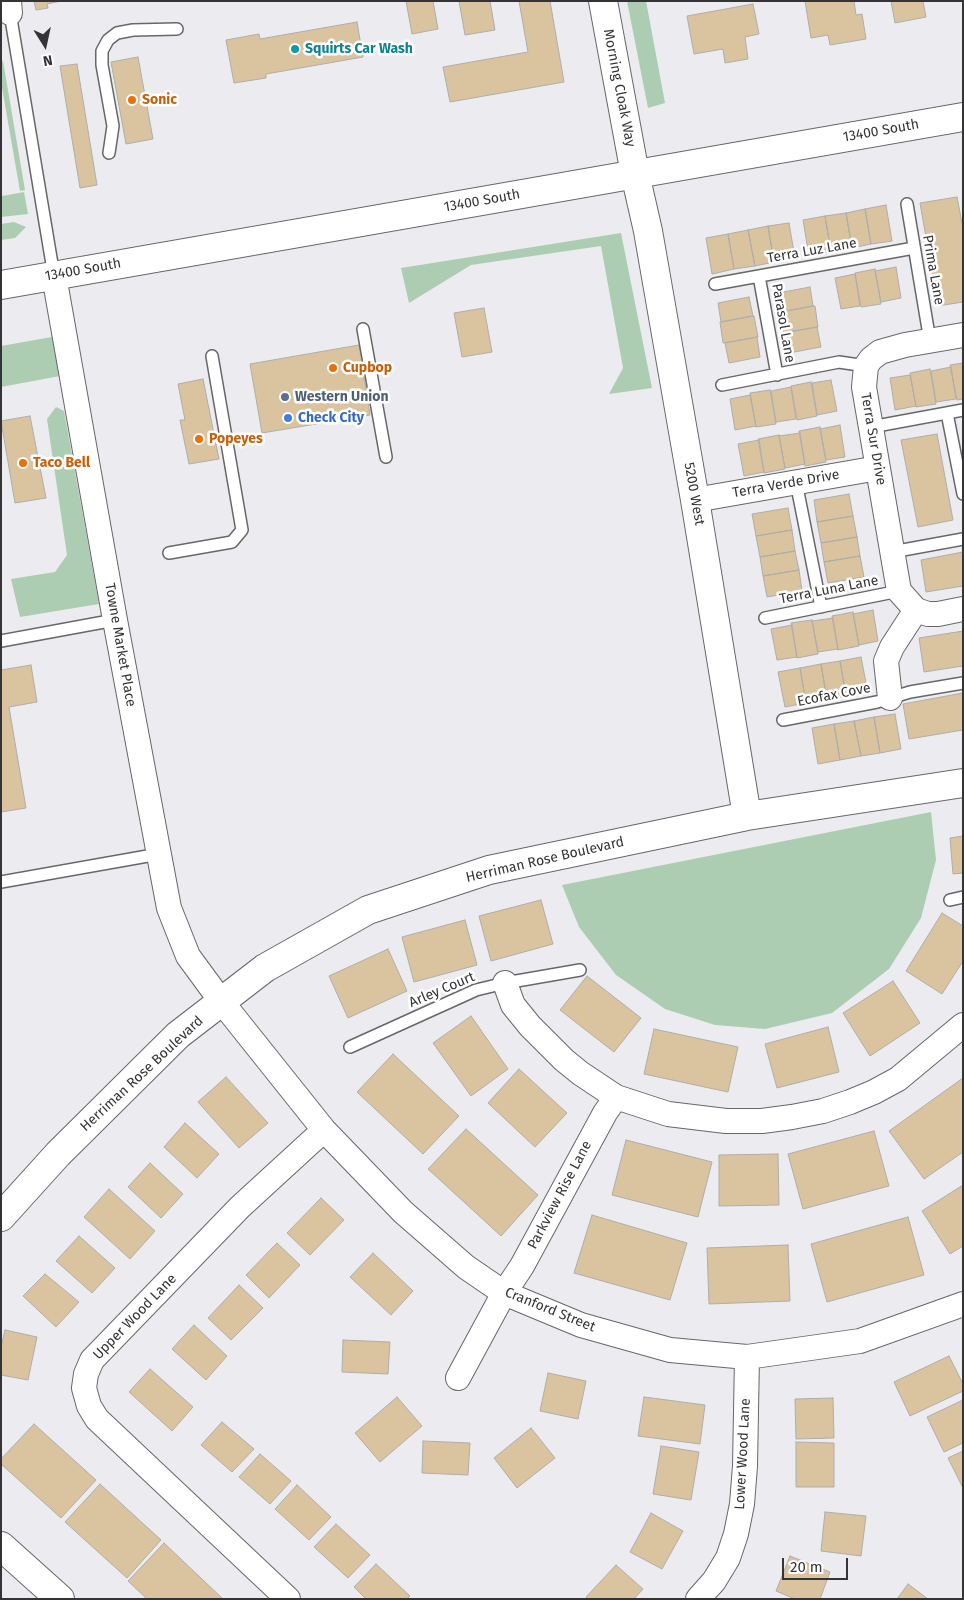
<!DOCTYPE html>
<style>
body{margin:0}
#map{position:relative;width:964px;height:1600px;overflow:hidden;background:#ececf0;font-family:"Fira Sans",sans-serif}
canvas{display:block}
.frame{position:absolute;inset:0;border:2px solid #343436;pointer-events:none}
.north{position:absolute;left:20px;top:20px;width:50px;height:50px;-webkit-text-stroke:4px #fff;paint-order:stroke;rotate:170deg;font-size:14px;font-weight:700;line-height:20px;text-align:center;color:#343436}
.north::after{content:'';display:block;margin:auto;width:18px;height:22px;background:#343436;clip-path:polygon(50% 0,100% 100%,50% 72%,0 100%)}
.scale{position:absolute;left:782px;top:1558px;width:66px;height:22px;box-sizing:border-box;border:2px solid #343436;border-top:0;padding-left:6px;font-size:15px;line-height:18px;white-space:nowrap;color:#343436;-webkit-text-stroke:4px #fff;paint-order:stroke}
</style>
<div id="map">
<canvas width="964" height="1600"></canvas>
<div class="frame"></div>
<div class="north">N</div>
<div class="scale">20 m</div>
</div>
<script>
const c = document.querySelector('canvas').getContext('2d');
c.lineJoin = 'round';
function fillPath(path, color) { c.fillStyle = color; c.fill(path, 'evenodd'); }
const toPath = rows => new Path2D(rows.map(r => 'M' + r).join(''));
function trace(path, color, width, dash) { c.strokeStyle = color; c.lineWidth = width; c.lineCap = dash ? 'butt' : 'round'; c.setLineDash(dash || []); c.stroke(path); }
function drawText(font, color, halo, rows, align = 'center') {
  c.font = font + ' "Fira Sans",sans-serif'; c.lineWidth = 5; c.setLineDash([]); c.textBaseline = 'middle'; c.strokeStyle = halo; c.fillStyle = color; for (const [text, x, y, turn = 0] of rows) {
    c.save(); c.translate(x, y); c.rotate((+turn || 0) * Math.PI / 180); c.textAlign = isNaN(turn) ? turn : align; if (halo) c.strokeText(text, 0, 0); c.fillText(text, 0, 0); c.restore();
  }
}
fillPath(toPath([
 [627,1,646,1,665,103,648,108],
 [3,61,25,190,20,191,1,82,1,62],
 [24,192,28,214,1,217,2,196],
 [14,222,26,227,15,238,1,240,1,224],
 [621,233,652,388,609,394,623,368,601,246,471,265,409,303,401,268],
 [52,337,60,376,1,387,1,346],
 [56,407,64,411,99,604,20,617,11,579,55,572,67,555,47,419],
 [931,812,936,860,921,918,889,969,832,1013,765,1029,715,1025,665,1009,616,975,579,927,562,885]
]), '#accdb2');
const building = toPath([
 [34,1,61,1,47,4,48,8,36,10,34,1],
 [406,1,433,1,438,29,412,34,406,1],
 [459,1,490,1,495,30,465,35,459,1],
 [519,1,550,1,564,82,450,102,443,67,528,52,519,1],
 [805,1,854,1,856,15,862,14,866,39,830,45,828,35,811,38,805,1],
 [891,1,923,1,926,17,895,23,891,1],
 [753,4,759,34,745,37,748,59,725,63,723,49,694,54,687,16,753,4],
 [357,22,363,57,266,74,266,78,234,83,226,40,259,34,260,39,357,22],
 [138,57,153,139,126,144,111,62,138,57],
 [77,64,97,185,80,188,60,66,77,64],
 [957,197,963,228,963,302,938,306,920,203,957,197],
 [886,205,892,241,871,244,865,209,886,205],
 [865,209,871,244,852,248,846,213,865,209],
 [846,213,852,248,831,252,825,216,846,213],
 [825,216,831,252,809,256,803,220,825,216],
 [789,223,795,258,774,262,768,226,789,223],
 [768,226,774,262,755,266,748,230,768,226],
 [748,230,755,266,734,269,728,234,748,230],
 [728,234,734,269,712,274,706,238,728,234],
 [896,267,901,298,881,302,875,271,896,267],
 [875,269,881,304,861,307,855,273,875,269],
 [855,274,860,306,841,309,835,278,855,274],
 [810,287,813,306,782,312,778,293,810,287],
 [749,297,753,316,721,322,718,303,749,297],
 [813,306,815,306,818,327,784,333,780,312,813,306],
 [484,308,492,352,462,357,454,313,484,308],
 [753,316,754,316,758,337,723,343,720,322,753,316],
 [817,327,821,347,789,353,786,332,817,327],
 [757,337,760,357,729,363,725,343,757,337],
 [359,345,370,415,262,433,250,364,359,345],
 [963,363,963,399,957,400,950,365,963,363],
 [951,367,956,399,936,402,931,371,951,367],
 [930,369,936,404,916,407,910,373,930,369],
 [910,375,916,406,895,410,890,378,910,375],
 [203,379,219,459,189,464,180,420,185,420,178,384,203,379],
 [831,380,837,411,817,415,812,383,831,380],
 [811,382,817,416,797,420,791,386,811,382],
 [791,387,796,419,776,422,771,391,791,387],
 [770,390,776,424,756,427,750,393,770,390],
 [750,395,756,426,735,430,730,399,750,395],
 [30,416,46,498,15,503,1,421,30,416],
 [840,425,845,457,826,460,820,429,840,425],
 [820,427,826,462,805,466,799,431,820,427],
 [800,433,805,464,785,468,779,436,800,433],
 [937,434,953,520,918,527,901,440,937,434],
 [779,435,785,469,764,473,758,439,779,435],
 [759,440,764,472,744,476,738,444,759,440],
 [849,494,853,516,817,522,814,500,849,494],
 [788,508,792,530,756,536,752,514,788,508],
 [853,516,857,537,821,543,817,522,853,516],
 [792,530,795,551,760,557,756,536,792,530],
 [857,537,860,556,824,562,821,543,857,537],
 [795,551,799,570,763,576,760,557,795,551],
 [963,552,963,586,926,592,921,560,963,552],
 [860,556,864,577,828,583,824,562,860,556],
 [799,570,802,591,767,597,763,576,799,570],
 [873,610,878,641,859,645,853,614,873,610],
 [853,612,859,646,838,650,832,616,853,612],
 [833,618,838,649,818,652,812,621,833,618],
 [812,620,818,654,797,658,791,623,812,620],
 [792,625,797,657,777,660,771,629,792,625],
 [963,631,963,666,924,672,919,638,963,631],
 [861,657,868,693,846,696,840,661,861,657],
 [840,661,846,696,827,700,821,664,840,661],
 [821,664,827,700,806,703,800,668,821,664],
 [31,665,37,702,9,707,26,808,1,812,1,670,31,665],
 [800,668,806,703,785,707,778,672,800,668],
 [963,693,963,730,909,739,903,704,963,693],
 [895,714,901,749,880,753,874,717,895,714],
 [874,717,880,753,861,756,854,721,874,717],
 [854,721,861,756,840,760,834,724,854,721],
 [834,724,840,760,818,764,812,728,834,724],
 [963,836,963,873,953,874,950,838,963,836],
 [541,900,553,944,491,961,479,916,541,900],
 [942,913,963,926,963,961,942,994,906,971,942,913],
 [465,920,477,965,414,982,402,937,465,920],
 [388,949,407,991,348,1018,329,976,388,949],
 [587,976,641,1018,614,1052,560,1010,587,976],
 [893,981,920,1023,870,1056,843,1013,893,981],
 [471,1016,508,1069,471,1096,433,1043,471,1016],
 [828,1027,839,1072,777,1088,765,1044,828,1027],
 [654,1029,738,1047,728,1092,644,1074,654,1029],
 [393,1054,459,1116,423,1154,357,1092,393,1054],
 [519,1069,567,1113,535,1147,488,1103,519,1069],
 [226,1077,268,1123,239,1148,198,1102,226,1077],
 [963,1078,963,1152,924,1179,889,1131,963,1078],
 [185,1123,219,1154,197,1178,164,1147,185,1123],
 [466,1129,538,1195,501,1236,428,1169,466,1129],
 [874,1131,889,1186,803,1209,788,1154,874,1131],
 [626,1140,712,1162,698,1217,612,1195,626,1140],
 [778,1154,779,1205,719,1206,719,1155,778,1154],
 [150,1163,183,1194,161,1218,128,1187,150,1163],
 [963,1185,963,1246,950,1254,922,1211,963,1185],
 [109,1189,155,1231,130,1259,84,1217,109,1189],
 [321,1198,344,1220,310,1255,287,1233,321,1198],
 [592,1215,687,1243,670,1300,574,1273,592,1215],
 [908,1217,924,1275,827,1302,811,1244,908,1217],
 [79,1236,115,1268,92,1293,56,1261,79,1236],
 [277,1243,300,1265,269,1298,246,1275,277,1243],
 [788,1245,790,1301,709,1304,707,1248,788,1245],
 [373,1253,413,1291,391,1315,350,1277,373,1253],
 [45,1274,79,1302,56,1327,23,1296,45,1274],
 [239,1285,263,1308,231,1340,208,1318,239,1285],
 [194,1325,227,1356,206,1380,172,1349,194,1325],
 [5,1330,37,1337,28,1380,1,1375,1,1347,5,1330],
 [343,1340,390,1342,388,1374,342,1372,343,1340],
 [949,1356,963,1384,963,1391,910,1416,894,1382,949,1356],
 [150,1369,193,1407,172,1431,129,1392,150,1369],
 [548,1373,586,1381,578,1419,540,1411,548,1373],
 [397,1397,422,1426,380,1462,355,1433,397,1397],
 [644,1397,705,1405,700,1444,638,1436,644,1397],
 [833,1398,834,1438,796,1439,795,1399,833,1398],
 [963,1400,963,1443,944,1452,927,1417,963,1400],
 [222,1422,254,1449,232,1472,201,1445,222,1422],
 [34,1424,96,1480,61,1518,1,1464,1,1459,34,1424],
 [531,1428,555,1458,517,1488,494,1458,531,1428],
 [423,1441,470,1443,468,1475,422,1473,423,1441],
 [796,1442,834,1443,834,1487,796,1487,796,1442],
 [661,1446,699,1452,691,1500,653,1494,661,1446],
 [963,1451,963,1488,948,1458,963,1451],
 [260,1454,291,1481,270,1504,239,1477,260,1454],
 [100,1484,161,1540,127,1578,65,1522,100,1484],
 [297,1485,331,1517,309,1540,275,1509,297,1485],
 [825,1512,866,1516,861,1556,821,1551,825,1512],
 [651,1513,683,1531,662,1569,630,1552,651,1513],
 [336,1524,370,1555,348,1578,314,1547,336,1524],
 [164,1543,223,1599,147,1599,128,1581,164,1543],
 [790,1556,830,1572,820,1599,795,1599,776,1591,790,1556],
 [376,1564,410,1596,407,1599,366,1599,354,1587,376,1564],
 [616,1565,643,1589,634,1599,588,1599,586,1597,616,1565],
 [908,1584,928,1599,897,1599,908,1584]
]);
fillPath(building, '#dac39f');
trace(building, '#afadaa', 1);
const service = toPath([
 [10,13,54,276],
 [109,153,113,126,102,65,102,51,108,40,117,33,133,30,177,29],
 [907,204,930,341],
 [759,276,777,375],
 [715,284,914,248],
 [363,329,386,457],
 [722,385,839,362,866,366],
 [947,413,963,494],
 [871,427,963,410],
 [796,482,821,607],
 [892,552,963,539],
 [169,553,232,542,242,530,212,356],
 [765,618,899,591],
 [1,641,115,620],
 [783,720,877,702,910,692,963,683],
 [1,882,159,854],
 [950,900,963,897],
 [350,1047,476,990,505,983,580,970]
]);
const minor = toPath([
 [9,1,10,13],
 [54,276,115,620,169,908,188,956,221,1001,324,1130,403,1212,466,1267,504,1293,581,1325,670,1350,747,1357,860,1341,963,1304],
 [695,500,878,468],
 [916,610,899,591,864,387,866,366,871,359,880,352,905,345,963,335],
 [916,610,928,614,938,614,963,609],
 [890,698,886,661,892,647,916,610],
 [505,983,513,1005,530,1026,564,1060,580,1073,616,1097,668,1114,726,1121,762,1121,792,1117,823,1111,850,1102,874,1092,898,1079,963,1025],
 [458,1378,504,1293,522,1266,605,1113,616,1097],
 [288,1599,97,1419,89,1406,84,1388,86,1374,92,1360,240,1207,324,1130],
 [698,1599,714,1581,728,1558,736,1534,742,1504,745,1466,747,1357]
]);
const tertiary = toPath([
 [603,1,635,174,648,231,695,500,747,816],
 [1,1217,58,1154,178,1035,265,968,368,910,489,870,747,816,963,783],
 [1,1546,60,1599]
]);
const secondary = toPath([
 [1,285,963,117]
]);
trace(service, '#67676a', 14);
trace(minor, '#67676a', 26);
trace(tertiary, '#67676a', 30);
trace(secondary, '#67676a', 30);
trace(service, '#fff', 11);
trace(minor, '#fff', 24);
trace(tertiary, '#fff', 28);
trace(secondary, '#fff', 28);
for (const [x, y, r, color] of [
 [295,49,5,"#0f9aa8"],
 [132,100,5,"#e8710a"],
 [333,368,5,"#e8710a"],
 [285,397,5,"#5c6f8a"],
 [288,418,5,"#3f7fe0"],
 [199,439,5,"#e8710a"],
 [23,463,5,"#e8710a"]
]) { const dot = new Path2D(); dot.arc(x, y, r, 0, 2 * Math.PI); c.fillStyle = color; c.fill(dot); trace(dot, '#fff', 2); }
drawText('bold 14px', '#0d838f', '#fff', [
 ["Squirts Car Wash",305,49]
], 'left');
drawText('14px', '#343436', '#fff', [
 ["Morning Cloak Way",619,88,79],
 ["13400 South",881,131,-10],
 ["13400 South",482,201,-10],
 ["Terra Luz Lane",812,251,-10],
 ["13400 South",83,270,-10],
 ["Prima Lane",933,270,80],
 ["Parasol Lane",783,323,80],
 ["Terra Sur Drive",873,439,80],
 ["Terra Verde Drive",786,484,-10],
 ["5200 West",694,494,80],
 ["Terra Luna Lane",829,590,-11],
 ["Towne Market Place",120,645,80],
 ["Ecofax Cove",834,695,-11],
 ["Herriman Rose Boulevard",545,860,-13],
 ["Arley Court",442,990,-23],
 ["Herriman Rose Boulevard",142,1074,-43],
 ["Parkview Rise Lane",560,1195,-62],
 ["Cranford Street",550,1310,22],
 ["Upper Wood Lane",135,1317,-46],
 ["Lower Wood Lane",743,1454,-87]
]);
drawText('bold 14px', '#c56008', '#fff', [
 ["Sonic",142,100],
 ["Cupbop",343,368],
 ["Popeyes",209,439],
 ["Taco Bell",33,463]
], 'left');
drawText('bold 14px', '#4e5e75', '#fff', [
 ["Western Union",295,397]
], 'left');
drawText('bold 14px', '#366cbe', '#fff', [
 ["Check City",298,418]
], 'left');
</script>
